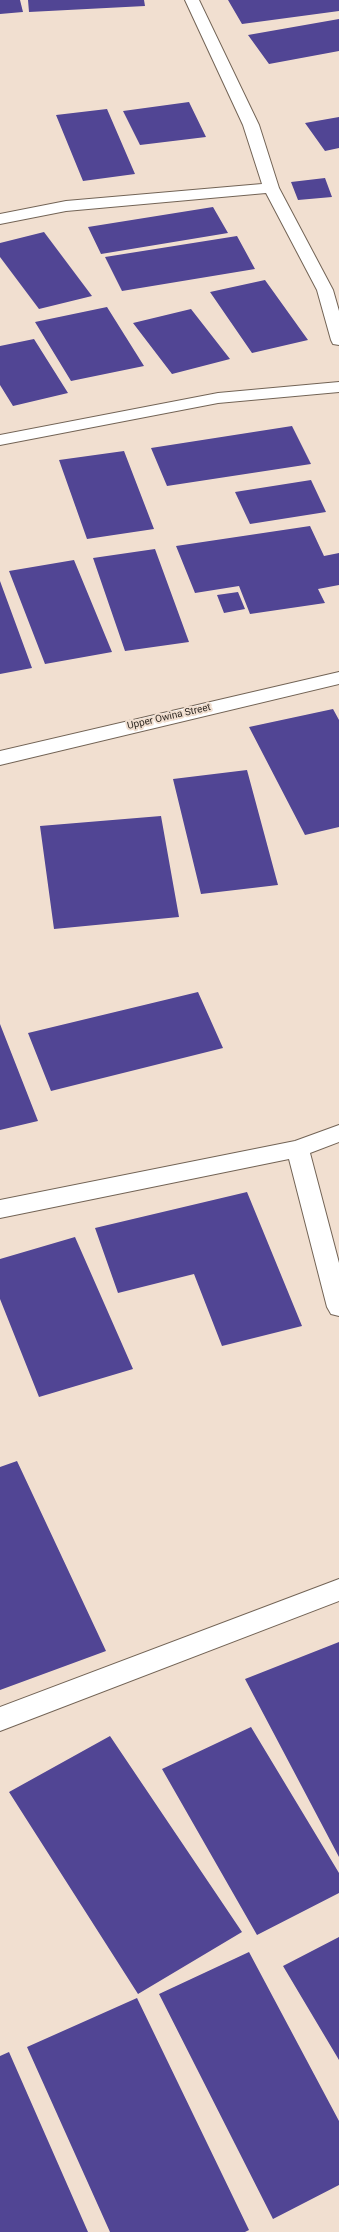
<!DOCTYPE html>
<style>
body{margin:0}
canvas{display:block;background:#f1dfd0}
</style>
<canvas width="339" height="2232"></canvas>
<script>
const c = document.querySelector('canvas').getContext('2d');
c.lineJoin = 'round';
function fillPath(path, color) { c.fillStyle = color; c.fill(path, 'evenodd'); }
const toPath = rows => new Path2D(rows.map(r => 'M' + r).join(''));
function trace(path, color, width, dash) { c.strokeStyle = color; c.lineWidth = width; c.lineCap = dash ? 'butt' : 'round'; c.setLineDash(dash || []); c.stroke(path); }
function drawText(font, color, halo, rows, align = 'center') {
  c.font = font + ' Roboto,sans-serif'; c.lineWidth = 4; c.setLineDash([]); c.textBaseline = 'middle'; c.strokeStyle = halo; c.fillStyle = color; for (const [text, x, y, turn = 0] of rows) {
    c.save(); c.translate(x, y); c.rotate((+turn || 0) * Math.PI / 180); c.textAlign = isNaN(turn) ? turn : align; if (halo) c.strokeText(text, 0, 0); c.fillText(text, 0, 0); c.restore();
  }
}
fillPath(toPath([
 [0,0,20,0,23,12,0,14],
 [28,0,144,0,145,6,29,12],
 [228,0,339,0,339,11,242,24],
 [339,19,339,51,269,64,248,35],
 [189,102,206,137,140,145,123,111],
 [107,109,135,174,83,181,56,115],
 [339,117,339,148,325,151,305,123],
 [325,178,332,197,298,200,291,182],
 [213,207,228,233,101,254,88,227],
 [44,232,92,296,39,309,0,257,0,243],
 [237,236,255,269,122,291,105,257],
 [265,280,308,340,252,353,210,292],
 [107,307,144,366,71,381,35,322],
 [191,309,230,359,172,374,133,323],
 [34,339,68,393,13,406,0,385,0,346],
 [292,426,311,464,167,486,151,448],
 [124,451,154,529,87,539,59,460],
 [311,480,326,512,250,524,235,492],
 [310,526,324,556,339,553,339,585,318,589,325,603,250,614,239,586,195,593,176,546],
 [155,549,189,642,125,651,93,558],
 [74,560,112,652,45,664,9,571],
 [0,581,32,668,0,674],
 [238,592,245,609,224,613,217,595],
 [333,709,339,720,339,827,305,835,249,727],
 [247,770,278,885,201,894,173,779],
 [161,816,179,917,54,929,40,826],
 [198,992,223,1048,51,1091,28,1033],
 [0,1024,38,1121,0,1130],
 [247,1192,302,1326,222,1346,194,1274,118,1293,95,1228],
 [75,1237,133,1369,39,1397,0,1299,0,1259],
 [17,1461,106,1651,0,1690,0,1467],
 [339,1642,339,1857,245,1679],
 [251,1727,339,1873,339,1893,257,1935,162,1769],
 [110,1736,242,1932,138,1994,9,1792],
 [339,1937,339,2060,283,1966],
 [249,1952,339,2121,339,2185,273,2219,159,1994],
 [137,1998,249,2230,245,2232,110,2232,27,2047],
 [9,2052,88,2232,0,2232,0,2056]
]), '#514594');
const minor = toPath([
 [185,0,199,0,259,125,279,188,333,290,339,311,339,345,333,344,331,340,317,290,266,193,66,211,0,224,0,214,66,201,262,184,243,125,185,0],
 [339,382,339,392,218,403,0,445,0,435,218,393,339,382],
 [339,672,339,684,0,765,0,751,339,672],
 [339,1125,339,1142,310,1153,339,1263,339,1316,331,1314,327,1307,289,1159,0,1218,0,1200,295,1141,339,1125],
 [339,1579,339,1601,0,1731,0,1707,339,1579]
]);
trace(minor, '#736456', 2);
fillPath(minor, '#fff');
drawText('10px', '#302a24', '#f1dfd0', [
 ["Upper Owina Street",169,717,-13]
]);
</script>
